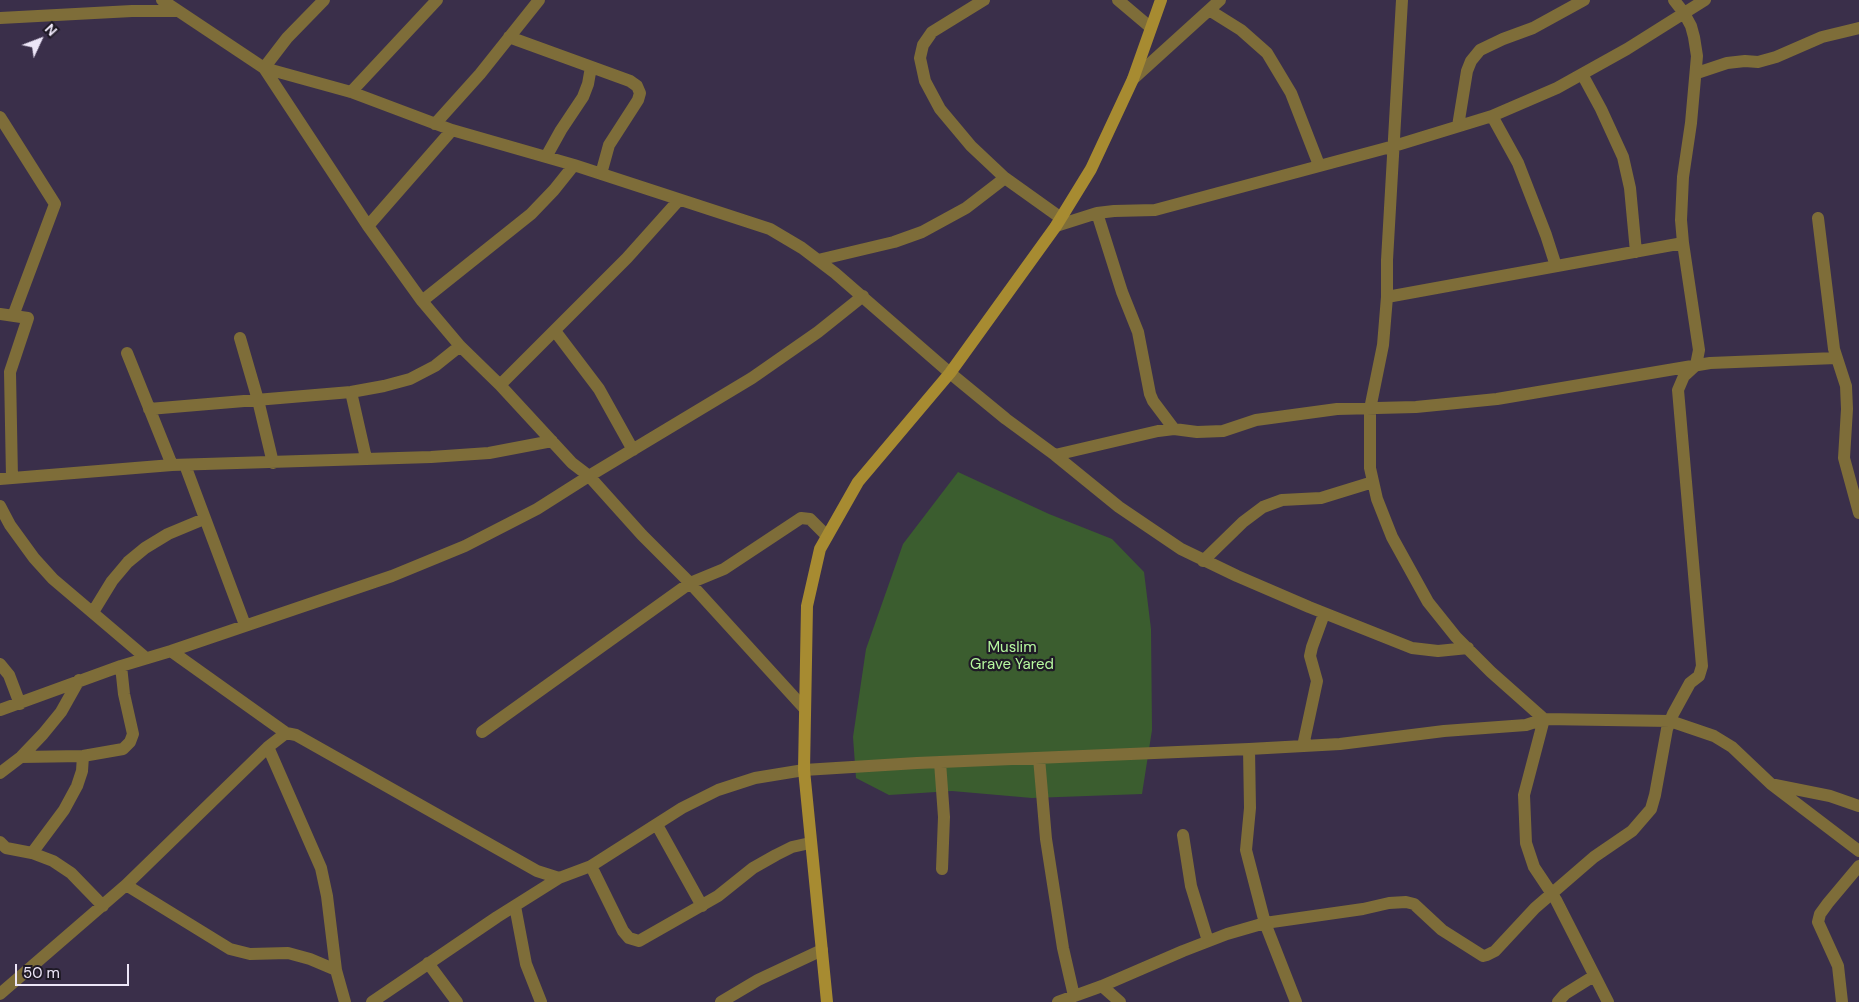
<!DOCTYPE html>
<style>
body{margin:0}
#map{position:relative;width:1859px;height:1002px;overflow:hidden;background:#3a2f4a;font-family:"DM Sans",sans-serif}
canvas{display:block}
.north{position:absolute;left:15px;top:15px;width:50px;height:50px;-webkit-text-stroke:4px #1f1a26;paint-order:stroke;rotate:47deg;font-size:14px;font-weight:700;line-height:20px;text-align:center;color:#ede6f8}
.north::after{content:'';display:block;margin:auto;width:18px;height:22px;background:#ede6f8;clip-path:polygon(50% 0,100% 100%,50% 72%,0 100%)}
.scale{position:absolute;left:15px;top:964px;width:114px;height:22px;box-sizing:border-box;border:2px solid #ede6f8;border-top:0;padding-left:6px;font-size:15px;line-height:18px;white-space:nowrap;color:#ede6f8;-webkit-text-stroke:4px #1f1a26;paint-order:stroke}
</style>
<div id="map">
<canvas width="1859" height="1002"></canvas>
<div class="north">N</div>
<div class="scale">50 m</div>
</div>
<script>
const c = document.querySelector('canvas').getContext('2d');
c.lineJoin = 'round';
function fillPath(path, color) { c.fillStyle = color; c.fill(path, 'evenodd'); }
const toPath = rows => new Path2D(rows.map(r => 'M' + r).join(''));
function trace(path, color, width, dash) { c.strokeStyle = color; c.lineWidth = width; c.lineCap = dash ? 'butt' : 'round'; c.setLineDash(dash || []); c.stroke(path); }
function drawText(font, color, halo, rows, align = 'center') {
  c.font = font + ' "DM Sans",sans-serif'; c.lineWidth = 4.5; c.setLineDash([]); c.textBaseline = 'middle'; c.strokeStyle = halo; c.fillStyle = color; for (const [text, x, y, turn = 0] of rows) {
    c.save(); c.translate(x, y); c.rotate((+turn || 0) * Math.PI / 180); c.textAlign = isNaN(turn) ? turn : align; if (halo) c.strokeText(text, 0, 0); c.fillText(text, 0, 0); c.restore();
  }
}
fillPath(toPath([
 [958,472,1049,514,1112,539,1144,572,1151,629,1152,730,1142,794,1032,798,952,791,889,795,856,778,853,737,866,649,903,544]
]), '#3b5d2f');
trace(toPath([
 [162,0,264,68,351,92,452,130,574,165,770,229,802,248,835,273,950,373,1006,419,1055,455,1119,507,1181,549,1237,576,1309,607,1412,648,1438,651,1468,648],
 [324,0,287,38,264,68,368,226,422,301,460,346,500,385,572,463,589,476,642,535,690,583,804,708],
 [984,0,932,32,923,45,920,58,925,81,940,109,971,146,1005,178,1061,218],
 [1118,0,1150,27],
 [1402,0,1387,260,1387,297,1383,345,1370,409,1370,468,1377,499,1392,537,1428,602,1456,637,1491,672,1544,719,1524,795,1526,843,1534,867,1556,900,1608,1002],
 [1209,10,1241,30,1267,53,1291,93,1319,165],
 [0,18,132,11,177,11],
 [509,37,630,81,637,86,640,93,638,100,609,145,601,174],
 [1697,73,1727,63,1745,61,1758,62,1776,57,1822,37,1859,28],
 [1582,74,1601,109,1623,157,1630,188,1636,252],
 [1133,79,1220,0],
 [351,92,437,0],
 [1492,116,1518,163,1546,235,1556,266],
 [0,117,55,204,13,316],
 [435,124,480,74,539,0],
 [1458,126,1467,71,1471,61,1480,50,1503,39,1533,28,1584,0],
 [546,157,561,130,583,97,588,84,591,67],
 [1097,213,1114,211,1155,210,1394,146,1492,116,1557,88,1627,49,1705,0],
 [1818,218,1834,349,1846,386,1847,409,1844,458,1859,513],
 [368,226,452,130],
 [1056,226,1097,213,1122,292,1138,332,1150,394,1153,401,1174,429],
 [818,260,894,242,922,232,966,208,1005,178],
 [1387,297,1683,243],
 [422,301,531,214,554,190,574,165],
 [0,314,28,318,10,372,12,478],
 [555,331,599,389,633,450],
 [240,338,258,400,273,463],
 [127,353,172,465],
 [500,385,627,258,678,201],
 [351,392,366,458],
 [149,409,351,392,384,386,410,379,435,366,460,346],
 [1055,455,1158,431,1174,429,1197,432,1223,431,1256,420,1337,409,1416,407,1497,399,1710,363,1836,358],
 [185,465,245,625],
 [0,479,172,465,431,457,489,453,552,441],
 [0,506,10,525,34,558,53,579,146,658],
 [1203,561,1243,522,1263,507,1282,500,1321,498,1373,482],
 [93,612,112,581,128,562,145,548,168,534,204,519],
 [171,651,286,733],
 [0,664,9,675,20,704],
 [0,710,121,666,171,651,392,576,465,546,537,509,589,476,752,378,818,332,863,296],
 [482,732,690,583,724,569,801,518,810,519,827,536],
 [1303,746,1317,681,1310,656,1312,647,1324,614],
 [268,747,321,868,327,896,336,970,345,1002],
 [1249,749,1250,808,1246,850,1265,923,1296,1002],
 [21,757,83,756,123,749,130,742,133,734,124,694,121,666],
 [1039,758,1046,839,1063,948,1074,996],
 [940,762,944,817,942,869],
 [0,773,21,757,43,734,61,712,79,680],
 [1775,785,1830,796,1859,806],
 [657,825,702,906],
 [1183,835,1191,886,1208,941],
 [0,842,6,848,32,853,64,810,77,786,82,771,83,756],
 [32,853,53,861,71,873,103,906],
 [591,866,623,931,629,938,639,941,718,896,753,868,776,855,792,847,810,843],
 [126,885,230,949,250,954,288,953,310,959,336,970],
 [515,906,526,964,541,1002],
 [428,963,457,1002],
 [1102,986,1120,1002],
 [0,994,126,885,268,747,286,733,296,735,537,871,559,878,591,866,682,808,718,790,755,778,804,770,917,763,1249,749,1340,744,1444,731,1526,725,1544,719,1670,721,1714,736,1732,747,1771,784,1859,851],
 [372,1002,497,917,559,878],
 [721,1002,758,980,822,950],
 [1058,1002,1102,986,1183,951,1227,934,1265,923,1363,909,1389,903,1406,902,1414,904,1442,930,1483,956,1487,955,1495,951,1535,908,1594,857,1632,831,1651,809,1655,795,1667,729,1673,714,1690,683,1699,676,1702,666,1678,390,1684,376,1696,365,1699,350,1683,243,1681,220,1683,177,1691,123,1697,56,1694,37,1691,26,1684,13,1674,0],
 [1558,1002,1565,994,1594,976],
 [1842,1002,1838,966,1818,922,1820,914,1828,903,1859,866]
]), '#7e6d39', 12);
trace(toPath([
 [827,1002,804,770,807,606,820,549,858,482,950,373,1056,226,1091,169,1133,79,1161,0]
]), '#a78b31', 12);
drawText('15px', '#b6f89f', '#1f1a26', [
 ["Muslim",1012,648],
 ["Grave Yared",1012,665]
]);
</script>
